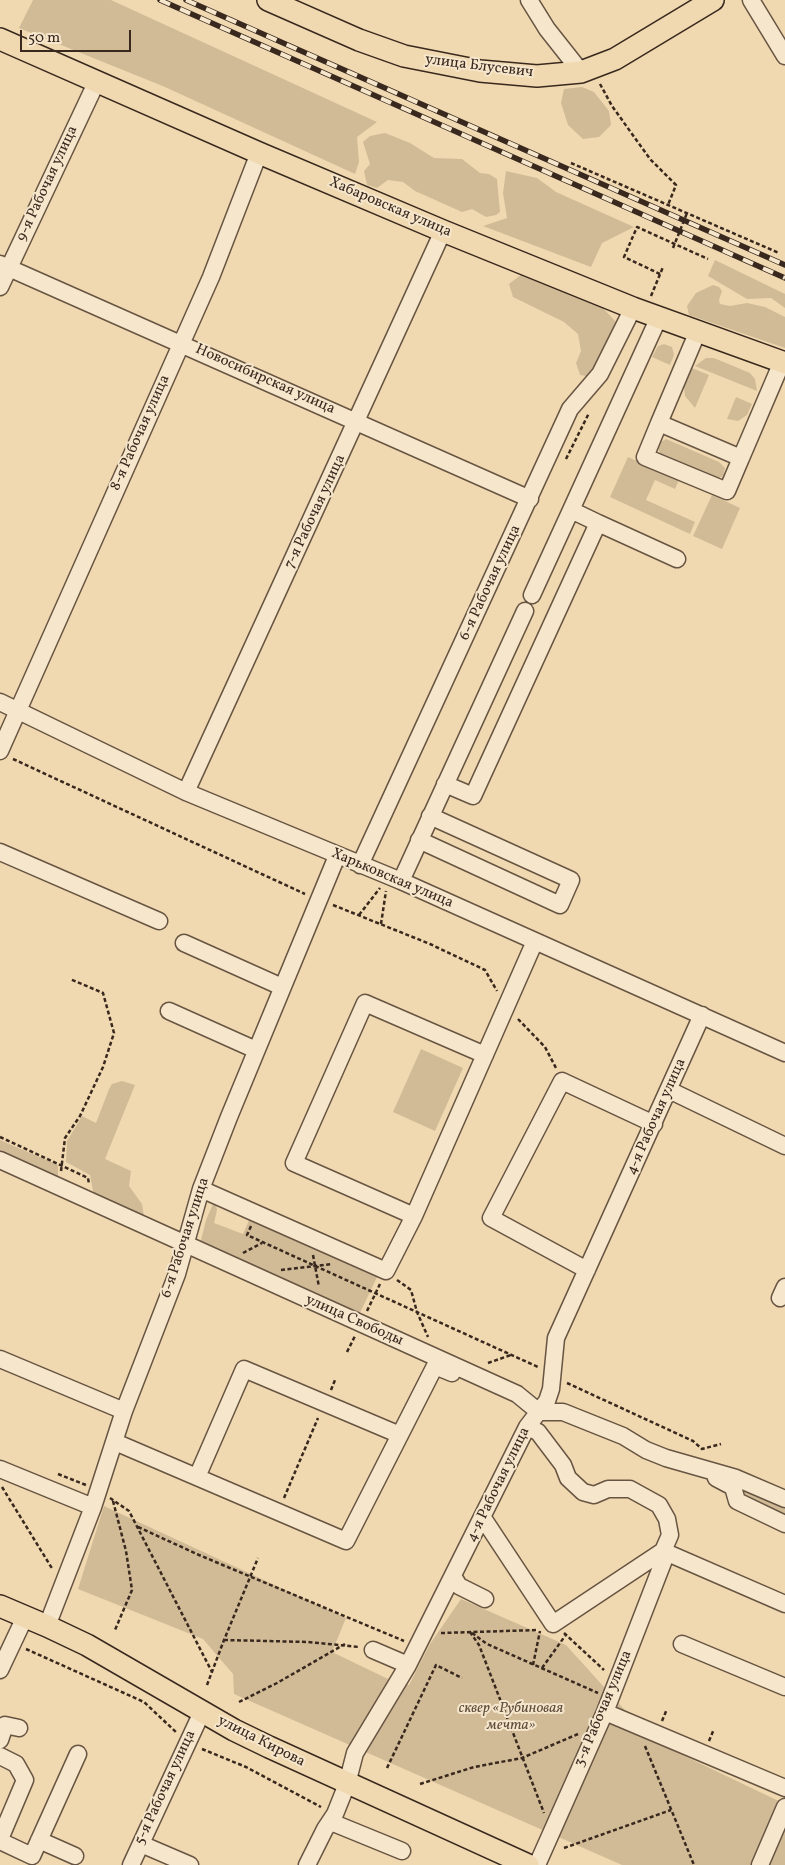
<!DOCTYPE html>
<meta charset="utf-8">
<style>
body{margin:0}
#map{position:relative;width:785px;height:1865px;overflow:hidden;background:#f0d9b0;font-family:Vollkorn,serif}
canvas{display:block}
.scale{position:absolute;left:20px;top:30px;width:111px;height:22px;box-sizing:border-box;border:2px solid #39281e;border-top:0;padding-left:6px;font-size:15px;line-height:18px;white-space:nowrap;color:#39281e;-webkit-text-stroke:4px #f5e6cc;paint-order:stroke}
</style>
<div id="map">
<canvas width="785" height="1865"></canvas>
<div class="scale">50 m</div>
</div>
<script>
const c = document.querySelector('canvas').getContext('2d');
c.lineJoin = 'round';
function fillPath(path, color) { c.fillStyle = color; c.fill(path, 'evenodd'); }
const toPath = rows => new Path2D(rows.map(r => 'M' + r).join(''));
function trace(path, color, width, dash) { c.strokeStyle = color; c.lineWidth = width; c.lineCap = dash ? 'butt' : 'round'; c.setLineDash(dash || []); c.stroke(path); }
function drawText(font, color, halo, rows, align = 'center') {
  c.font = font + ' Vollkorn,serif'; c.lineWidth = 4; c.setLineDash([]); c.textBaseline = 'middle'; c.strokeStyle = halo; c.fillStyle = color; for (const [text, x, y, turn = 0] of rows) {
    c.save(); c.translate(x, y); c.rotate((+turn || 0) * Math.PI / 180); c.textAlign = isNaN(turn) ? turn : align; if (halo) c.strokeText(text, 0, 0); c.fillText(text, 0, 0); c.restore();
  }
}
fillPath(toPath([
 [33,0,111,0,377,122,357,137,359,162,355,174,165,87,19,28],
 [582,87,594,92,609,111,611,125,599,137,583,139,568,125,561,103,564,89],
 [385,133,410,143,434,158,462,159,480,173,489,174,497,179,500,212,496,215,486,217,472,209,462,212,415,191,403,182,388,180,377,188,367,185,364,171,370,164,363,142,370,136],
 [506,171,537,178,556,192,634,227,602,243,591,267,483,226,507,218,503,193],
 [715,260,785,294,785,308,771,298,747,299,708,276],
 [522,274,601,306,616,322,600,367,591,377,580,375,576,363,581,351,578,334,564,322,513,297,509,284],
 [713,285,719,287,722,291,719,300,720,304,730,306,747,303,765,307,785,317,785,348,689,315,687,306,696,293],
 [664,344,672,347,674,355,670,365,652,357,658,346],
 [706,358,714,358,750,373,755,379,757,391,695,366],
 [692,368,709,375,695,408,685,396,684,387],
 [736,397,752,404,747,415,738,421,727,419],
 [666,439,719,462,725,468,723,476,716,480,660,455,658,447,659,443],
 [628,457,679,480,675,489,655,480,646,500,695,522,690,534,610,497],
 [712,495,740,508,722,549,693,536],
 [421,1049,463,1068,435,1131,393,1112],
 [122,1081,135,1085,105,1159,131,1171,129,1186,142,1204,144,1216,183,1232,183,1235,94,1196,90,1175,66,1162,67,1141,82,1116,96,1123,109,1089,112,1084],
 [0,1140,58,1165,58,1180,0,1154],
 [213,1204,216,1205,217,1210,214,1223,243,1234,250,1218,379,1273,357,1319,199,1248,206,1220],
 [739,1483,785,1502,785,1516,738,1495],
 [104,1506,346,1618,332,1652,386,1678,409,1685,430,1644,461,1599,566,1645,653,1741,785,1804,785,1865,622,1865,234,1694,233,1674,203,1639,78,1589]
]), '#d1bb97');
const minor = toPath([
 [529,0,547,29,581,72],
 [751,0,785,56],
 [0,264,530,499],
 [0,287,97,81],
 [698,331,659,423,741,458,782,362],
 [659,423,645,457,727,491,741,458],
 [571,510,659,317],
 [598,523,677,559],
 [0,702,186,792,401,881,785,1053],
 [0,751,211,277,259,153],
 [445,784,473,796,598,523,571,510,532,595],
 [186,792,443,231],
 [419,840,560,905,571,880,430,816],
 [0,852,159,921],
 [360,865,570,409,600,374,633,308],
 [401,881,525,611],
 [184,943,282,987],
 [169,1011,256,1050],
 [669,1090,785,1146],
 [0,1160,517,1394,539,1412,563,1412,623,1436,646,1450,666,1458,736,1478,785,1499],
 [201,1189,386,1271,414,1216,535,941],
 [414,1216,294,1163,365,1003,485,1055],
 [587,1270,491,1218,562,1081,654,1124],
 [780,1298,785,1287],
 [0,1359,124,1411],
 [115,1442,346,1541,435,1366,452,1373],
 [0,1469,93,1507],
 [197,1477,244,1369,400,1435],
 [716,1478,733,1487,737,1501,785,1524],
 [483,1518,553,1624,663,1551,670,1535,667,1519,659,1505,630,1489,608,1489,594,1495,583,1492,568,1478,563,1465,538,1432,527,1427],
 [663,1551,785,1604],
 [453,1576,459,1586,485,1599],
 [47,1626,93,1507,124,1411,177,1274,201,1189,229,1117,337,856],
 [682,1644,785,1687],
 [373,1650,408,1665],
 [0,1670,25,1617],
 [605,1712,785,1788],
 [0,1740,5,1725,19,1728],
 [0,1756,16,1764,25,1780,0,1839],
 [331,1822,402,1851],
 [39,1840,75,1856],
 [0,1841,32,1856,78,1754],
 [141,1844,190,1865],
 [131,1865,202,1712],
 [307,1865,325,1829,335,1814,347,1784,355,1753,408,1665,527,1427,547,1401,551,1389,556,1338,702,1015],
 [537,1865,605,1712,667,1552],
 [760,1865,785,1807]
]);
const major = toPath([
 [268,0,359,40,404,56,480,71,537,76,581,72,615,59,713,0],
 [0,39,259,153,443,231,633,308,785,363],
 [0,1606,47,1626,87,1645,234,1730,269,1747,528,1865]
]);
trace(minor, '#675442', 19);
trace(major, '#39281e', 24);
trace(toPath([
 [600,84,612,106,650,159,676,185,668,205],
 [571,163,779,253],
 [673,248,687,213],
 [660,274,624,257,637,227,708,259],
 [651,296,663,267],
 [566,459,589,413],
 [13,759,305,894],
 [333,905,430,944,485,970,497,991],
 [359,915,380,888],
 [381,924,386,891],
 [518,1019,545,1047,556,1068],
 [0,1137,88,1178,89,1184],
 [61,1171,65,1138,80,1116,103,1067,114,1033,103,993,70,979],
 [251,1226,247,1235,538,1367],
 [243,1253,262,1243],
 [313,1255,319,1287],
 [281,1270,332,1264],
 [397,1280,411,1290,417,1312,428,1337],
 [367,1311,380,1284],
 [347,1352,355,1336],
 [488,1363,511,1355],
 [567,1383,693,1441,702,1449,721,1444],
 [331,1390,335,1380],
 [58,1474,86,1485],
 [2,1487,53,1570],
 [110,1498,129,1511,212,1672],
 [284,1498,318,1418],
 [113,1501,126,1551,132,1590,115,1630],
 [138,1527,199,1555,404,1641],
 [470,1632,479,1645,544,1813],
 [441,1633,538,1630],
 [472,1633,487,1644,598,1693],
 [564,1633,604,1670],
 [224,1640,308,1642,359,1647],
 [26,1649,144,1702,177,1733],
 [533,1665,540,1631],
 [542,1668,565,1636],
 [207,1685,224,1640,258,1558],
 [239,1702,277,1683,345,1644],
 [662,1721,667,1709],
 [709,1741,714,1729],
 [645,1746,694,1865],
 [202,1749,246,1767,321,1807],
 [387,1768,436,1665,462,1678],
 [420,1784,474,1767,522,1758,578,1734],
 [564,1848,671,1810]
]), '#39281e', 2.5, [4, 2.5]);
trace(minor, '#f5e6cc', 16);
trace(major, '#f0d9b0', 21);
const rail = toPath([
 [160,0,785,278],
 [186,0,785,265]
]);
trace(rail, '#39281e', 5.5);
trace(rail, '#f5e6cc', 4, [11]);
drawText('15px', '#39281e', '#f5e6cc', [
 ["улица Блусевич",479,67,7],
 ["9-я Рабочая улица",48,184,-65],
 ["Хабаровская улица",390,208,23],
 ["Новосибирская улица",265,380,24],
 ["8-я Рабочая улица",141,433,-66],
 ["7-я Рабочая улица",316,512,-65],
 ["6-я Рабочая улица",491,583,-65],
 ["Харьковская улица",392,879,23],
 ["4-я Рабочая улица",657,1117,-66],
 ["6-я Рабочая улица",186,1238,-72],
 ["улица Свободы",354,1321,24],
 ["4-я Рабочая улица",499,1485,-64],
 ["3-я Рабочая улица",604,1709,-67],
 ["улица Кирова",261,1742,27],
 ["5-я Рабочая улица",166,1788,-65]
]);
drawText('italic 15px', '#5f4d3c', '#f5e6cc', [
 ["сквер «Рубиновая",511,1709],
 ["мечта»",511,1726]
]);
</script>
